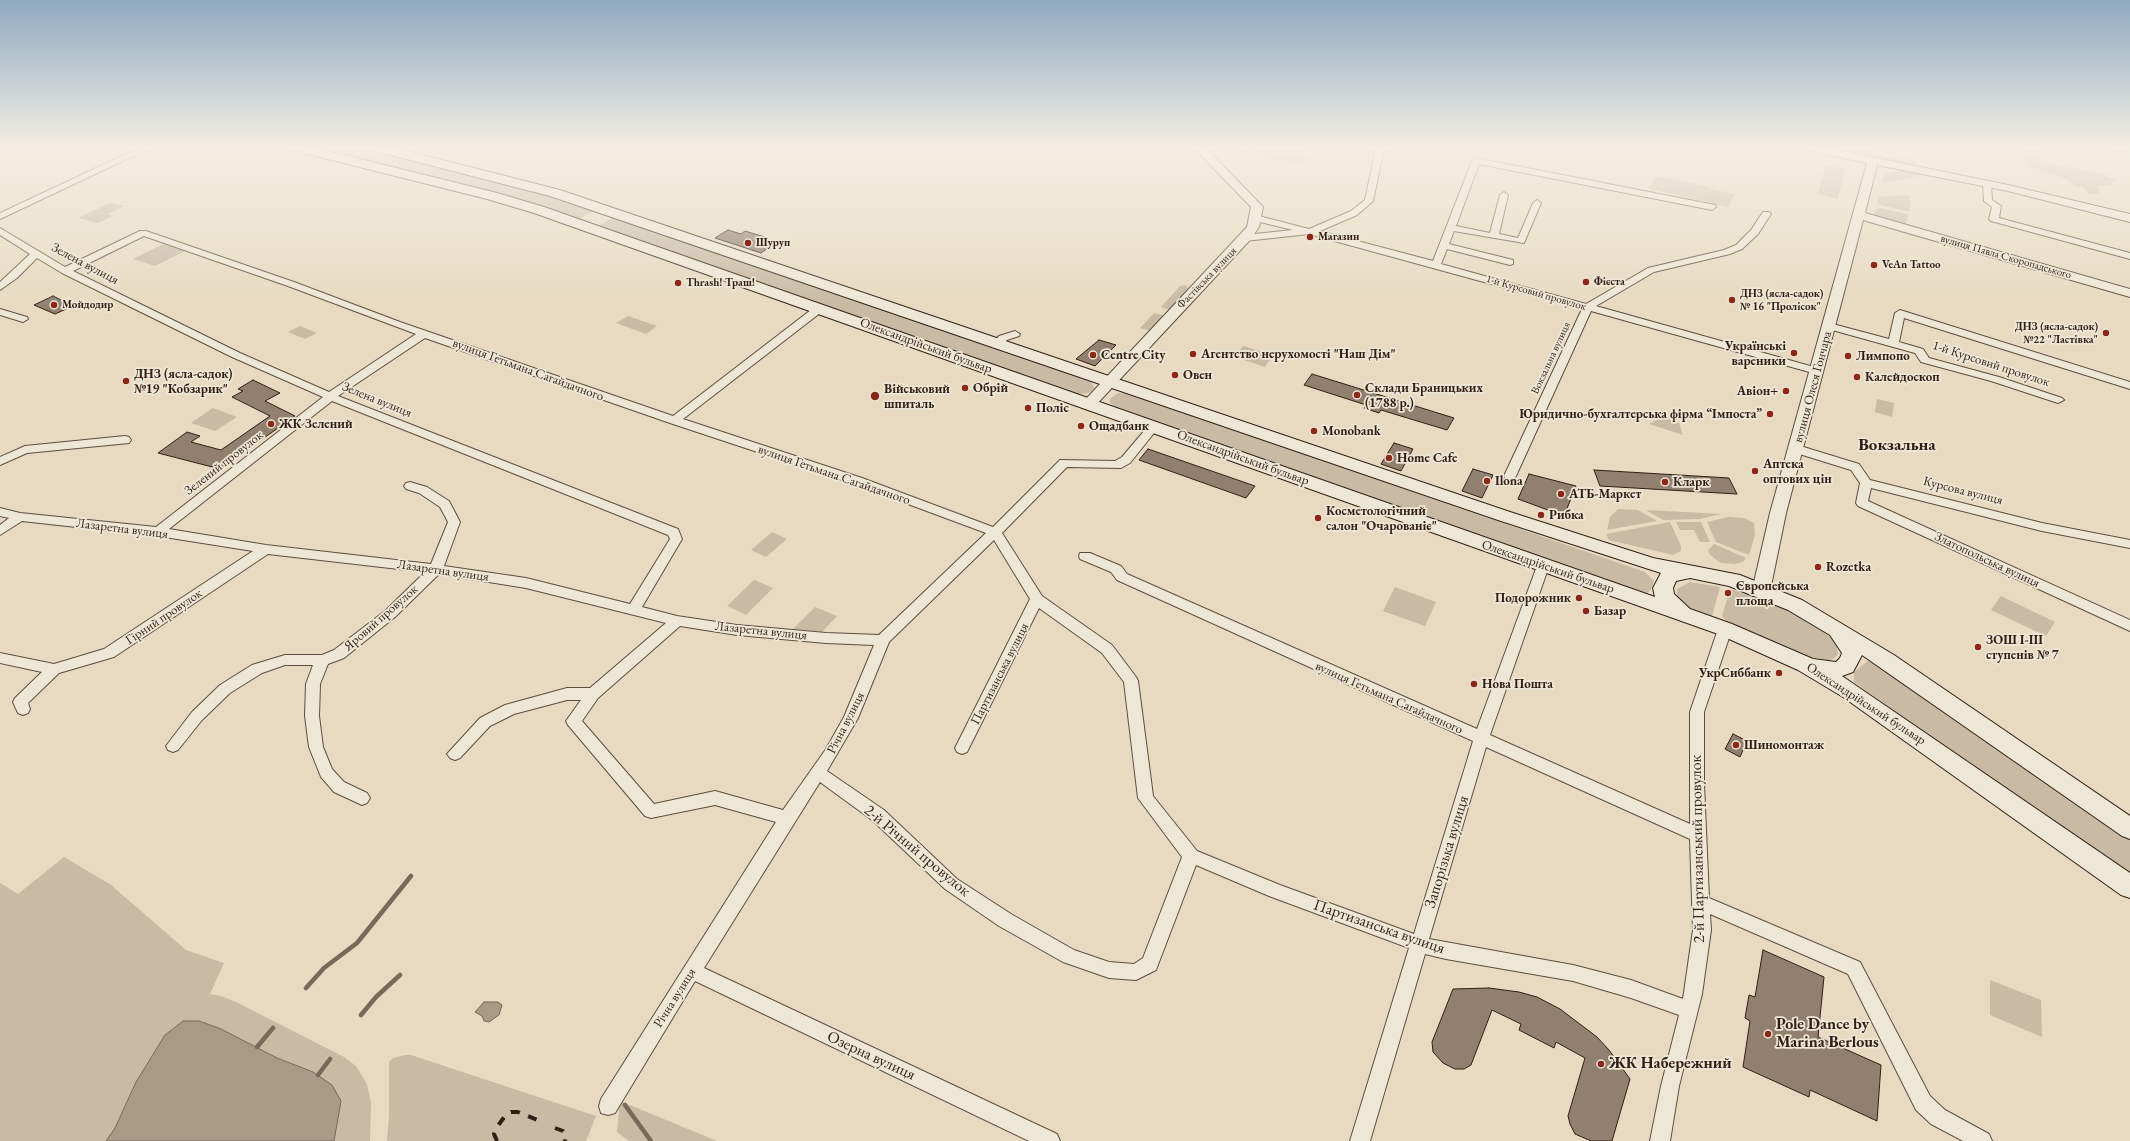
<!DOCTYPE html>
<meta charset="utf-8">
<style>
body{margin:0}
canvas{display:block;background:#e7dac0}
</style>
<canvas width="2130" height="1141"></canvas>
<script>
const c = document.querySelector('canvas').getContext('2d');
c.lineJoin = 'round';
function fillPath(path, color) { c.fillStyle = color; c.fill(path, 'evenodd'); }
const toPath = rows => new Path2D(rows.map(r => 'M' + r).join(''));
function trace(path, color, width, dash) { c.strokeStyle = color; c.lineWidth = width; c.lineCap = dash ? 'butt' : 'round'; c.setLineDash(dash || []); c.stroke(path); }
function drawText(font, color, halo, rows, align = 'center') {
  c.font = font + ' "EB Garamond",serif'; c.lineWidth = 3.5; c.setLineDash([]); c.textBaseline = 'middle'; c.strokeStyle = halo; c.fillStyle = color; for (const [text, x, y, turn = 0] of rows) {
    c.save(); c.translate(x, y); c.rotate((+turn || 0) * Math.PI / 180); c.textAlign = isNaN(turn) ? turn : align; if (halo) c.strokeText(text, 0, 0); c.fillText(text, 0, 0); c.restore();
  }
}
fillPath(toPath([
 [311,148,366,148,526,187,595,210,577,220,504,194],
 [1247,148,1286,148,1291,153,1301,151,1309,160,1295,164,1258,156],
 [1845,148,1900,159,1910,158,1918,163,1914,166,1835,149],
 [2039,151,2043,162,2105,175,2118,182,2111,181,2112,185,2096,186,2100,193,2088,194,2083,187,2075,186,2064,178,2029,167,2022,159,2020,153,2022,152],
 [1826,165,1845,169,1838,199,1818,194],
 [1907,171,1928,175,1882,183,1884,175,1890,172],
 [1657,176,1711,187,1711,189,1734,194,1729,207,1649,189],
 [1905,195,1911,196,1909,212,1877,204,1879,197],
 [110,203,124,206,108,214,113,216,98,223,78,218],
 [1879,208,1908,214,1906,224,1876,217,1874,215,1876,209],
 [615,216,1090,380,1094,388,1089,393,1077,394,597,227],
 [163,244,185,251,155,266,133,259],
 [1185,285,1190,289,1171,310,1161,307,1180,286],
 [1154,313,1165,316,1151,331,1140,328],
 [628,316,657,326,646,334,616,323],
 [300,326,317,333,305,339,288,332],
 [1243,346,1273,355,1265,367,1235,357],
 [1118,393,1132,395,1645,572,1654,581,1650,591,1645,594,1341,488,1116,408,1110,403,1110,399],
 [1877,399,1894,403,1892,417,1875,412],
 [213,408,237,417,215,431,191,423],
 [1662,417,1679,423,1683,435,1649,424],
 [1618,509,1638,510,1657,521,1607,530,1610,517],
 [1646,510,1721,514,1700,519,1663,520],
 [1728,517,1744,518,1754,523,1755,535,1749,555,1716,542,1707,522],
 [1670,522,1681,546,1681,551,1673,555,1609,540,1606,534],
 [1676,522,1701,522,1710,542,1700,542,1694,530,1680,530],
 [772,532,787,539,766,557,751,550],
 [1714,544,1746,558,1743,562,1735,564,1721,563,1710,555,1708,550],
 [754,580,773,588,746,615,727,606],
 [1690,582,1720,587,1712,616,1687,607,1679,600,1677,596,1677,589],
 [1395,587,1436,602,1425,626,1383,611],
 [1730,589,1756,597,1781,607,1822,629,1836,643,1838,654,1833,659,1828,660,1808,657,1726,621,1722,616],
 [2001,596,2055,622,2046,636,1991,610],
 [815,607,837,616,822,632,793,629],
 [1869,660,1876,660,2130,834,2130,878,1854,682,1854,672],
 [64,857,111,885,186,950,224,963,210,994,221,996,236,1002,344,1057,356,1066,367,1084,371,1103,370,1141,334,1141,336,1127,332,1085,313,1072,277,1058,199,1021,183,1021,165,1035,136,1082,115,1128,106,1141,0,1141,0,883,18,894],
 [1990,980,2041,1000,2042,1037,1990,1015],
 [405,1055,411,1055,596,1116,586,1141,387,1141,389,1115,389,1062,393,1058],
 [620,1101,717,1141,629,1141,617,1132]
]), '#c8baa3');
const water = toPath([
 [484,1002,498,1002,502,1005,499,1015,489,1022,484,1021,482,1016,475,1012,484,1002],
 [183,1021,199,1021,221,1029,277,1058,313,1072,332,1085,341,1101,334,1141,106,1141,115,1128,136,1082,165,1035,183,1021]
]);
fillPath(water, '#a99a86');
trace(water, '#796958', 1);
trace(toPath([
 [306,988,324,968,357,943,411,876],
 [361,1015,376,997,400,975],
 [257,1047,273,1028],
 [318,1075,330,1059],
 [625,1105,651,1141]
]), '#796958', 4.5);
const building = toPath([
 [728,230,741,234,745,231,765,237,760,241,772,245,761,253,715,238,728,230],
 [53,296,73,306,55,314,34,305,53,296],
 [1099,340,1116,345,1095,366,1076,359,1099,340],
 [1312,374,1454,418,1447,430,1381,410,1379,413,1364,408,1366,405,1304,385,1312,374],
 [253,380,280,393,265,401,295,416,220,469,158,453,187,432,200,436,191,442,221,450,270,416,232,397,243,391,238,389,253,380],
 [1394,443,1413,449,1401,471,1381,464,1394,443],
 [1148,449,1255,486,1246,498,1139,460,1148,449],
 [1473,469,1493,475,1482,498,1462,491,1473,469],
 [1594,470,1729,478,1737,494,1600,486,1594,470],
 [1529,474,1576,486,1564,516,1518,499,1529,474],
 [1733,734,1747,741,1740,757,1725,749,1733,734],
 [1763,950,1824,977,1818,1037,1881,1065,1877,1121,1810,1090,1809,1097,1743,1067,1750,1021,1745,1018,1749,995,1755,997,1763,950],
 [1489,988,1519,992,1537,997,1560,1009,1597,1037,1609,1050,1630,1079,1612,1141,1591,1141,1575,1134,1570,1124,1568,1116,1585,1058,1556,1042,1554,1048,1519,1030,1521,1024,1492,1010,1471,1065,1464,1069,1455,1069,1443,1063,1433,1052,1432,1042,1453,989,1489,988]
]);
fillPath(building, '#90806d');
trace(building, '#311f14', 1);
const minor = toPath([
 [139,148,150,148,0,219,0,213,139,148],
 [1376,148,1384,148,1373,201,1357,215,1320,231,1433,261,1472,161,1476,158,1715,205,1716,207,1712,210,1479,164,1456,226,1490,233,1500,195,1504,192,1508,195,1499,234,1518,238,1533,203,1537,200,1541,203,1524,243,1454,231,1449,244,1513,260,1513,264,1510,265,1447,249,1441,264,1586,304,1648,268,1724,250,1736,245,1751,230,1763,212,1769,212,1771,214,1758,234,1742,249,1730,254,1654,272,1596,306,1821,369,1822,371,1821,373,1813,373,1591,311,1516,476,1514,479,1506,479,1504,476,1582,309,1309,234,1245,241,1240,238,1245,235,1293,230,1252,220,1252,216,1255,215,1309,229,1351,211,1365,200,1376,148],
 [1987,181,1991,184,1992,200,2001,206,1999,218,2130,253,2130,259,1991,221,1989,219,1992,207,1984,201,1983,184,1987,181],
 [0,228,65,267,140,231,146,231,294,282,400,322,673,416,816,306,824,306,824,310,683,419,862,478,993,527,1060,460,1115,461,1122,457,1150,424,1158,424,1160,426,1158,428,1130,463,1121,468,1067,467,1002,533,1042,596,1112,645,1136,677,1138,681,1153,796,1197,851,1280,885,1414,934,1473,741,1117,580,1111,572,1080,559,1079,556,1080,553,1090,553,1121,566,1127,574,1477,729,1537,566,1538,563,1543,561,1548,563,1549,566,1490,735,1690,824,1690,712,1718,629,1720,625,1730,625,1732,629,1704,712,1704,784,1709,898,1860,962,1930,1096,1945,1110,1989,1134,1992,1141,1963,1141,1931,1124,1916,1110,1848,974,1710,914,1711,930,1702,994,1679,1086,1670,1141,1650,1141,1661,1086,1679,1015,1631,998,1573,981,1446,959,1425,954,1370,1141,1350,1141,1409,948,1269,896,1196,865,1156,970,1136,980,1109,978,1063,962,999,926,945,889,872,820,820,782,704,968,1057,1134,1060,1141,1029,1141,695,981,615,1113,608,1115,601,1113,599,1106,601,1099,776,822,715,805,651,818,645,816,568,725,566,721,581,700,567,700,514,714,490,726,460,758,455,760,450,758,447,754,480,718,505,705,567,688,590,688,666,623,526,588,439,574,395,617,344,658,328,664,320,684,319,716,323,747,332,769,344,782,367,793,370,798,367,803,362,805,334,792,321,777,309,747,305,716,306,684,313,665,285,665,262,673,230,693,202,720,178,750,173,752,168,750,166,746,192,712,220,685,252,665,285,655,322,655,334,650,385,611,425,572,268,554,114,657,59,673,28,703,30,709,28,713,23,715,18,713,13,702,15,698,42,672,0,663,0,653,54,664,104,649,253,551,158,536,22,521,0,535,0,525,9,518,0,516,0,508,20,513,156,527,323,397,232,357,62,273,37,258,17,278,0,290,0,282,30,254,0,235,0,228],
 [144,236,288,286,416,334,329,392,240,353,73,271,144,236],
 [425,338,670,423,854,484,986,533,879,635,826,633,737,625,677,616,642,607,682,539,678,529,338,396,425,338],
 [332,401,668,535,670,539,630,604,526,578,444,566,460,522,449,501,427,487,410,482,406,483,404,486,406,489,419,493,440,507,448,522,431,564,266,545,169,529,332,401],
 [994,540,1030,599,955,748,957,752,962,754,967,752,1039,608,1102,653,1124,682,1138,798,1182,857,1143,958,1134,964,1109,962,1074,950,1011,914,957,879,884,810,827,771,858,718,889,642,994,540],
 [680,626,737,635,826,643,874,645,844,717,826,749,783,810,715,791,654,804,582,721,598,698,680,626],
 [1486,747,1690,839,1693,930,1683,999,1631,980,1573,965,1429,939,1486,747],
 [0,309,27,317,28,319,23,322,0,315,0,309],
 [1900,310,2130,382,2130,389,1904,318,1899,342,1923,349,1929,358,1999,377,2062,398,2064,400,2058,403,1991,381,1921,362,1915,353,1825,328,1824,326,1829,323,1889,339,1895,313,1900,310],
 [1015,331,1020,334,1019,336,1007,340,1001,346,993,346,992,344,999,336,1015,331],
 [125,436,129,437,131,440,129,443,27,453,0,465,0,457,25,446,125,436],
 [1797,445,1859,464,1870,480,2042,523,2130,540,2130,548,2042,531,1871,488,1868,501,2130,620,2130,631,1858,506,1856,503,1860,483,1851,470,1793,452,1791,449,1797,445]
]);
const tertiary = toPath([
 [1194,148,1206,148,1261,205,1263,207,1259,227,1249,241,1095,406,1085,406,1083,403,1085,400,1247,227,1251,207,1194,148],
 [1805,148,1828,148,2008,185,2130,214,2130,222,2008,191,1877,165,1865,213,2130,289,2130,297,1863,220,1786,513,1770,591,1767,595,1761,597,1755,595,1752,591,1770,513,1867,163,1810,151,1805,148]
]);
const secondary = toPath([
 [294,148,316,148,497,193,544,207,1655,597,1653,588,1661,573,1498,520,550,196,375,151,373,148,395,148,560,190,1510,512,1653,558,1740,575,1802,600,1894,655,2130,816,2130,839,2122,836,1862,655,1853,672,1842,676,2130,873,2130,898,2121,895,1843,697,1798,670,1718,634,534,213,487,199,296,151,294,148],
 [1690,578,1729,586,1788,610,1830,635,1842,653,1840,658,1836,662,1813,659,1732,624,1690,609,1674,594,1673,588,1676,581,1690,578]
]);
trace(minor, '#5e4e3f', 2);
trace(tertiary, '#5e4e3f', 2);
trace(secondary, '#311f14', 2);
fillPath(minor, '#efe7d6');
fillPath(tertiary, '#efe7d6');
fillPath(secondary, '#efe7d6');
trace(toPath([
 [2103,148,2130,153]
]), '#311f14', 2, [5, 5]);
trace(toPath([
 [555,1128,563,1131,566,1135,565,1141],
 [497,1141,494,1134,497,1127,505,1116,511,1112,518,1112,540,1121]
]), '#311f14', 4, [9, 9]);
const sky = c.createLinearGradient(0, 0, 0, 308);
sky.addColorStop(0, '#8faac1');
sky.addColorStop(0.48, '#f4eee3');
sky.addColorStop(1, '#f4eee300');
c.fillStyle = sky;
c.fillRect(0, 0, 2130, 308);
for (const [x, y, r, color] of [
 [1310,237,4,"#8f2418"],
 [748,243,4,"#8f2418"],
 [1874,265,4,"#8f2418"],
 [1586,282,4,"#8f2418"],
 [678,283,4,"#8f2418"],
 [1732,300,4,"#8f2418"],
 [54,305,4,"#8f2418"],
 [2106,333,4,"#8f2418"],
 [1794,353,4,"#8f2418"],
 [1193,354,4,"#8f2418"],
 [1093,355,4,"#8f2418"],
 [1848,356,4,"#8f2418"],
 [1175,375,4,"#8f2418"],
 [1857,377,4,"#8f2418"],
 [126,381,4,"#8f2418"],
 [965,388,4,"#8f2418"],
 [1786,391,4,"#8f2418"],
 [1357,395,4,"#8f2418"],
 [875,396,5,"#8f2418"],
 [1028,408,4,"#8f2418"],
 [1770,414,4,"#8f2418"],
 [271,424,4,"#8f2418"],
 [1081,426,4,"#8f2418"],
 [1314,431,4,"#8f2418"],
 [1389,458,4,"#8f2418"],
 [1755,471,4,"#8f2418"],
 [1487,481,4,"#8f2418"],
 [1665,482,4,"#8f2418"],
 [1561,494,4,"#8f2418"],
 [1541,515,4,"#8f2418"],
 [1318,518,4,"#8f2418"],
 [1818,567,4,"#8f2418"],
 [1728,593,4,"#8f2418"],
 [1579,598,4,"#8f2418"],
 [1586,611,4,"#8f2418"],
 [1978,647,4,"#8f2418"],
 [1779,673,4,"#8f2418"],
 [1474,684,4,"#8f2418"],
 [1736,745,4,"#8f2418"],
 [1768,1034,4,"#8f2418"],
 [1601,1064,4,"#8f2418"]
]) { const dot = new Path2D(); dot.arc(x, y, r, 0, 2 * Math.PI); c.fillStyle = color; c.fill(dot); trace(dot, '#efe7d6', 1.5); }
drawText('bold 11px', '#311f14', '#efe7d6', [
 ["Магазин",1318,237],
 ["Шуруп",756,243],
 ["VeAn Tattoo",1882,265],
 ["Фієста",1594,282],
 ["Thrash! Траш!",686,283],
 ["ДНЗ (ясла-садок)",1740,294],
 ["№ 16 \"Пролісок\"",1740,307],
 ["Мойдодир",62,305],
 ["ДНЗ (ясла-садок)",2098,327,"right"],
 ["№22 \"Ластівка\"",2098,340,"right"]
], 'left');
drawText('11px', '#311f14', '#efe7d6', [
 ["вулиця Павла Скоропадського",2006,257,16],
 ["Фастівська вулиця",1207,278,-46],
 ["1-й Курсовий провулок",1536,293,16],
 ["Вокзальна вулиця",1551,358,-65]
]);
drawText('13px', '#311f14', '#efe7d6', [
 ["Зелена вулиця",85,264,28],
 ["Олександрійський бульвар",926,346,20],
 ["1-й Курсовий провулок",1991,364,18],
 ["вулиця Гетьмана Сагайдачного",528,370,20],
 ["вулиця Олеся Гончара",1813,387,-75],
 ["Зелена вулиця",377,400,22],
 ["Олександрійський бульвар",1243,458,20],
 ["Зелений провулок",224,463,-38],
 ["вулиця Гетьмана Сагайдачного",834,475,19],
 ["Курсова вулиця",1963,491,14],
 ["Лазаретна вулиця",122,529,7],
 ["Златопольська вулиця",1987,560,25],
 ["Олександрійський бульвар",1548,567,19],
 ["Лазаретна вулиця",443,571,8],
 ["Гірний провулок",164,617,-34],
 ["Яровий провулок",381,618,-41],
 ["Лазаретна вулиця",761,631,6],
 ["Партизанська вулиця",1000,674,-63],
 ["вулиця Гетьмана Сагайдачного",1389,698,24],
 ["Олександрійський бульвар",1866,704,33],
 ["Річна вулиця",846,723,-63],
 ["Річна вулиця",675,998,-58]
]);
drawText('bold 13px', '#311f14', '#efe7d6', [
 ["Українські",1786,346,"right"],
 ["вареники",1786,361,"right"],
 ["Агентство нерухомості \"Наш Дім\"",1201,354],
 ["Centre City",1101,355],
 ["Лимпопо",1856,356],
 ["ДНЗ (ясла-садок)",134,374],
 ["№19 \"Кобзарик\"",134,389],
 ["Овен",1183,375],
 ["Калейдоскоп",1865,377],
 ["Обрій",973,388],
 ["Склади Браницьких",1365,388],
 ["(1788 р.)",1365,403],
 ["Військовий",884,389],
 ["шпиталь",884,404],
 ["Авіон+",1778,391,"right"],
 ["Поліс",1036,408],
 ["Юридично-бухгалтерська фірма “Імпоста”",1762,414,"right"],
 ["ЖК Зелений",279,424],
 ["Ощадбанк",1089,426],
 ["Monobank",1322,431],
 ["Home Cafe",1397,458],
 ["Аптека",1763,464],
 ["оптових цін",1763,479],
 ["Ilona",1495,481],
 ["Кларк",1673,482],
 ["АТБ-Маркет",1569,494],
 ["Косметологічний",1326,511],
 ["салон \"Очарованіє\"",1326,526],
 ["Рибка",1549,515],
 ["Rozetka",1826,567],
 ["Європейська",1736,586],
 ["площа",1736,601],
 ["Подорожник",1571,598,"right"],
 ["Базар",1594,611],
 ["ЗОШ І-ІІІ",1986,640],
 ["ступенів № 7",1986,655],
 ["УкрСиббанк",1771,673,"right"],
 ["Нова Пошта",1482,684],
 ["Шиномонтаж",1744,745]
], 'left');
drawText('16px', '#311f14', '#efe7d6', [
 ["2-й Партизанський провулок",1698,849,-91],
 ["2-й Річний провулок",917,851,40],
 ["Запорізька вулиця",1447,852,-73],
 ["Партизанська вулиця",1379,927,19],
 ["Озерна вулиця",871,1056,25]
]);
drawText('bold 16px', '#311f14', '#efe7d6', [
 ["Pole Dance by",1776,1025],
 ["Marina Berlous",1776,1043],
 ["ЖК Набережний",1609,1064]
], 'left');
drawText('bold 17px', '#311f14', '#efe7d6', [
 ["Вокзальна",1897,445]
]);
</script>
